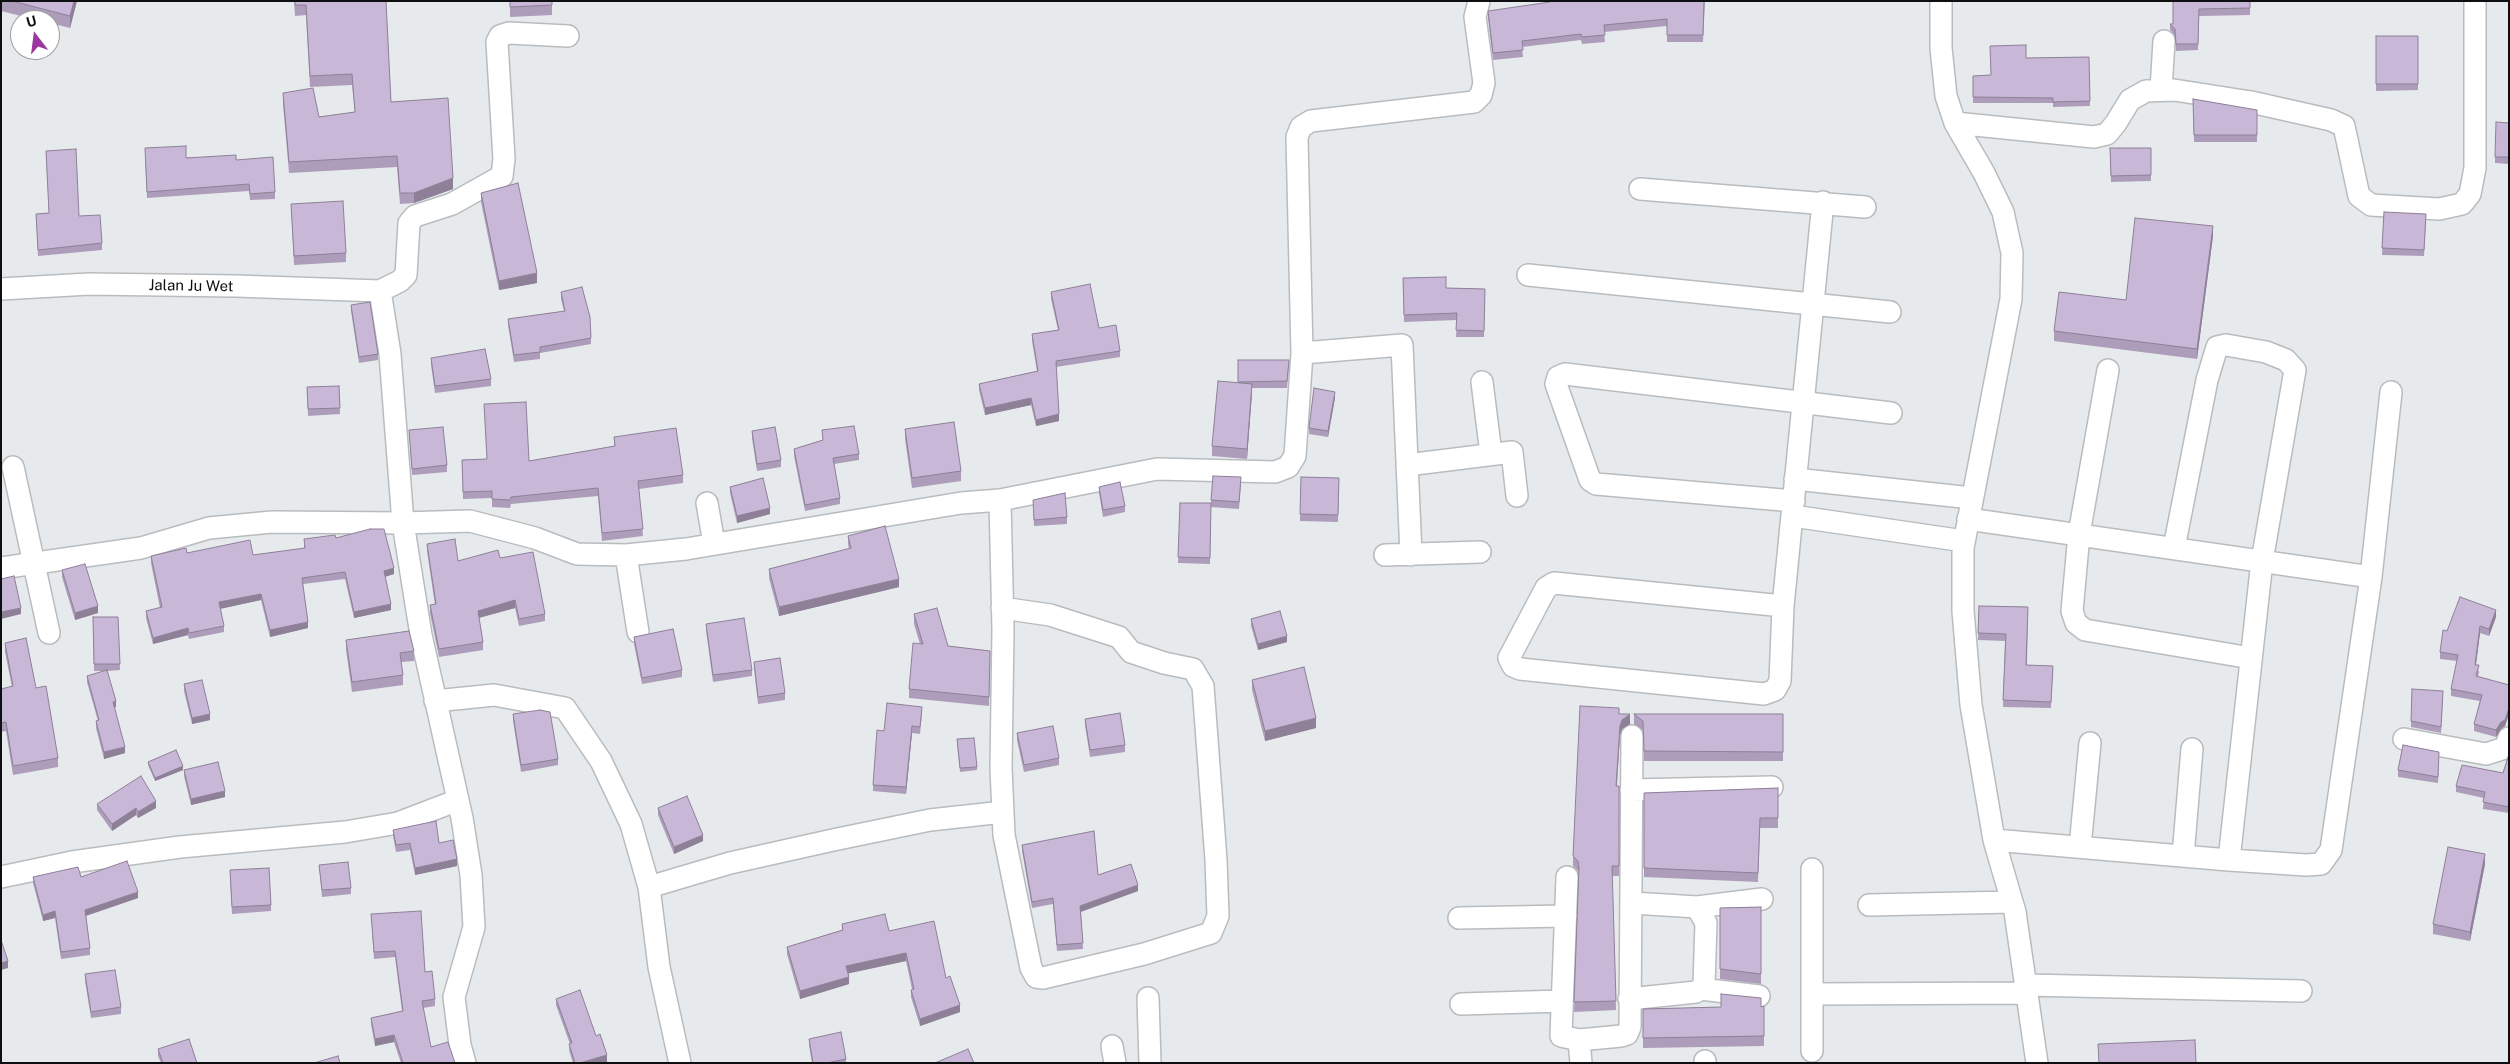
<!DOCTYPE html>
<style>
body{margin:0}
#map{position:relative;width:2510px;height:1064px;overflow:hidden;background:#e6eaec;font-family:"Public Sans",sans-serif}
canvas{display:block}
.frame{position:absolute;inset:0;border:2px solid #0e0f10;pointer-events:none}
.north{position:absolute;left:10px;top:10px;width:50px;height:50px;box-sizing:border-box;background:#fff;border:1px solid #9f9f9f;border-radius:50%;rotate:345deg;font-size:14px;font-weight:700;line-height:20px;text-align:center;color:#0e0f10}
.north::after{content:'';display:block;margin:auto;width:18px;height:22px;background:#9b379d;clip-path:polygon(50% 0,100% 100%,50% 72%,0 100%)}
</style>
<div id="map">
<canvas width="2510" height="1064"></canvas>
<div class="frame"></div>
<div class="north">U</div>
</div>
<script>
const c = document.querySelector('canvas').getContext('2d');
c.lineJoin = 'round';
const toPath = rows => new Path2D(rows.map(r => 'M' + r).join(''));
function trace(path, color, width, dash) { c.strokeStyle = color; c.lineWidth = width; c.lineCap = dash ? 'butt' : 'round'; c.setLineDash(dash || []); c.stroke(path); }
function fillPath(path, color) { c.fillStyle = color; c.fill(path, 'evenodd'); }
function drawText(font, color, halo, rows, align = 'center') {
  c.font = font + ' "Public Sans",sans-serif'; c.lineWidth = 5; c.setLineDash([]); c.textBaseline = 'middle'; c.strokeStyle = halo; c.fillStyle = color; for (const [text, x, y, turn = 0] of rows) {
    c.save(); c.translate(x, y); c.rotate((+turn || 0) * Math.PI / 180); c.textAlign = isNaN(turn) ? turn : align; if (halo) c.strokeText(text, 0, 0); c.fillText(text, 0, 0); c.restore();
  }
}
const street = toPath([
 [1941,1,1941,48,1946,96,1955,123,1984,173,2003,212,2012,253,2011,299,1963,548,1963,611,1971,705,1994,840,2015,912,2037,1063],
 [2161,90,2164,41],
 [1955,123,2094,137,2107,134,2116,123,2130,100,2146,91,2174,90,2251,102,2331,120,2344,126,2359,196,2371,205,2439,209,2462,204,2470,194,2475,168,2475,1],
 [1640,189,1865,207],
 [1528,275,1890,312],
 [1,289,89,284,236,286,380,291,400,281,406,275,409,223,415,216,452,204,502,176,504,159,497,42,500,36,509,33,568,36],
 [380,291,390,354,403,523,421,635,462,818,471,875,474,927,454,997,460,1045,465,1063],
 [1302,353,1402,345,1411,555],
 [2108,370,2079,534,2072,611,2076,623,2085,630,2251,658],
 [1482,382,1491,454],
 [1407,465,1512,452,1517,496],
 [13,467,49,633],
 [1795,479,1972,498],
 [1000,500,1003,630,1001,768,1004,835,1031,968,1036,977,1043,978,1144,954,1211,933,1218,916,1216,860,1203,686,1193,669,1164,663,1131,652,1119,637,1050,615,1002,608],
 [1794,501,1596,484,1590,480,1556,384,1558,377,1565,374,1891,413],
 [707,503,714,544],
 [1793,516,1964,541],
 [1968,519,2371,577],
 [2174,548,2207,380,2217,347,2226,345,2266,352,2286,360,2295,370,2262,561,2229,860],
 [626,555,638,632],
 [1385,555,1480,552],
 [1,568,141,548,209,528,272,522,403,523,470,521,535,538,577,554,626,555,686,549,961,503,1000,500,1157,469,1275,472,1288,467,1295,456,1302,353,1297,137,1301,127,1311,121,1474,102,1481,95,1484,83,1475,17,1479,1],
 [1783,606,1554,583,1546,588,1509,658,1513,666,1520,669,1764,694,1775,690,1780,681,1783,606,1823,202],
 [435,701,494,695,565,708,601,761,631,824,649,887],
 [2404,739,2486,754,2505,748,2509,738],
 [1631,790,1772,787],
 [1994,840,2229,860,2306,865,2321,864,2331,850,2371,577,2391,392],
 [2080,847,2090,743],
 [2183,856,2192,749],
 [1812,869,1812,1051],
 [1,877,72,862,180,847,345,832,398,823,458,800],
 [1567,877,1561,1036,1579,1040],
 [1869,905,2012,902],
 [1697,907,1762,899],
 [1459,918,1566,916],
 [2027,985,2301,991],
 [1701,989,1759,996],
 [1812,994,2028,993],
 [1148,998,1150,1063],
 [1629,999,1696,992,1701,989,1704,985,1706,923,1697,907,1632,903],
 [1461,1004,1562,1001],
 [1112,1046,1115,1063],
 [1705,1061,1705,1063],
 [680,1063,659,967,649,887,730,863,833,840,930,820,1003,812],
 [1581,1063,1579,1040,1621,1036,1627,1034,1630,1027,1632,736]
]);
trace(street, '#b9bcbf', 24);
trace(street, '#fff', 21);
fillPath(toPath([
 [1,1,77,1,70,28,50,23,50,20,37,20,1,11],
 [294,1,386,1,391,102,453,189,414,203,400,204,397,167,289,173,283,104,283,93,319,117,355,112,352,85,310,87,306,15,295,16],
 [510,1,552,1,552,15,510,17],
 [1705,1,1703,42,1667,42,1667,26,1604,32,1605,42,1582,44,1581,40,1522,47,1523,57,1493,60,1488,18,1488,11],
 [2173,1,2250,1,2250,15,2199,16,2198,50,2176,51,2175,36,2170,30,2170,24,2173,24],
 [2376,36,2418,36,2418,90,2376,91],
 [2089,57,2090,106,2053,107,2053,103,1973,103,1973,76,1991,75,2026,58],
 [2193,99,2257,110,2257,142,2194,142],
 [2509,123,2509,164,2495,163,2495,157],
 [2110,148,2151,148,2151,181,2111,182],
 [46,151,79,216,102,243,102,250,38,256,36,214,49,213],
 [145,155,236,160,275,192,275,199,250,200,249,191,147,198],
 [481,193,537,283,499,290,481,202],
 [291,204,346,253,346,262,294,265],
 [2384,212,2426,221,2424,256,2382,255],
 [2213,236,2197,359,2054,341,2054,331,2126,300],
 [1403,278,1446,288,1485,289,1484,337,1456,337,1457,320,1404,322],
 [561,292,591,338,591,344,540,353,540,359,514,362,508,325,508,319,564,311,561,299],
 [1051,292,1099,328,1120,351,1120,357,1056,367,1059,421,1036,426,1031,405,985,415,979,390,979,384,1037,371,1032,341,1032,334,1058,330,1051,299],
 [351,305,378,354,378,360,359,363,351,311],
 [431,358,491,379,491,386,435,393,431,365],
 [1238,360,1289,366,1287,388,1252,388,1247,459,1212,456,1212,446,1238,383],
 [339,386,340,414,308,416,307,387],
 [1335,398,1328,437,1309,434,1309,428],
 [484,404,529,461,614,446,614,437,683,475,683,483,639,489,643,536,602,541,598,496,511,504,510,508,492,507,492,498,463,499,462,460,487,459],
 [905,429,961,471,961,481,912,488,905,439],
 [409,430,447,465,447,472,412,475],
 [822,430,859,454,859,460,834,464,840,498,840,504,805,511,794,456,794,449,823,440],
 [752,431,781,460,781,467,757,471,752,438],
 [1301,477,1339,478,1338,522,1300,521],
 [1241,484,1239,509,1211,507,1210,564,1178,563,1180,503,1211,503,1211,500],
 [730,487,770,514,737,523,730,493],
 [1099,487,1125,506,1125,512,1103,517,1099,493],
 [1033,500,1067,517,1067,524,1034,526],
 [848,536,899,587,779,616,769,578,769,569,849,549,848,544],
 [336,538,394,574,385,577,391,610,354,618,345,579,303,584,308,628,270,637,261,600,220,609,224,626,224,632,189,639,188,635,153,644,146,618,146,611,160,608,151,563,151,556,187,553,253,555,304,548,304,539],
 [427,544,458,561,500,558,545,614,545,621,519,626,515,608,479,618,483,642,483,650,439,657,430,613,430,605,435,605,427,551],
 [62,570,98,613,75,620,62,577],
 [1979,606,2028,607,2027,665,2053,666,2051,708,2003,707,2005,641,1978,640],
 [914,614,948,646,990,651,989,706,909,698,909,689,920,644,914,624],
 [93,617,118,617,120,670,107,671,116,707,114,708,125,753,104,759,96,728,96,721,98,721,87,682,87,676,105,671,94,671],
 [2496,617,2489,636,2480,633,2476,665,2479,672,2478,677,2509,685,2509,714,2505,726,2501,729,2496,737,2474,731,2474,724,2480,701,2451,696,2451,689,2457,661,2440,659,2440,652],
 [1251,619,1287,642,1258,650,1251,626],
 [706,624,752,670,752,676,713,682,706,630],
 [634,637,682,670,682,677,642,684,634,644],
 [346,640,414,651,414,661,401,662,403,675,403,685,352,692,346,650],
 [5,643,36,688,58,758,58,767,13,775,6,731,1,732,1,689,12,687,5,652],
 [754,662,785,693,785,700,758,704,754,668],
 [1252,680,1316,728,1265,741,1252,690],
 [184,684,210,720,192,724,184,691],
 [2443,697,2441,733,2411,727,2411,721],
 [922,713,920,734,912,733,906,794,873,791,873,785,884,731],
 [513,714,558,759,558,765,521,772,513,721],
 [1619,714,1630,724,1622,729,1620,735,1617,786,1619,786,1619,876,1612,876,1616,1010,1574,1012,1579,876,1578,871,1573,866,1573,856],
 [1634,714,1783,714,1783,761,1644,761,1643,730,1634,724],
 [1085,719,1125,745,1125,752,1090,757,1085,725],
 [1017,733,1059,758,1059,765,1024,772,1017,740],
 [957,743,977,767,977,770,960,772],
 [2509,754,2509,813,2483,809,2484,798,2456,792,2456,786,2503,773],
 [2439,758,2438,783,2398,777,2398,770],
 [148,762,183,770,155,781,148,765],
 [184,770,225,797,191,805,184,776],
 [1778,788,1778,828,1760,828,1758,882,1644,877,1644,793],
 [97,804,156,808,138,818,136,815,112,831,97,810],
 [658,808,703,841,674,854,658,815],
 [393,830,457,866,415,875,410,850,396,852,393,836],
 [1022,845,1098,875,1138,891,1081,912,1083,949,1057,951,1053,904,1032,908,1022,851],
 [2485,864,2470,941,2433,934,2433,924],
 [319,865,351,888,351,894,322,897],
 [230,876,271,905,271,911,232,914],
 [33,877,81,877,138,898,86,916,90,948,90,955,61,959,55,918,43,921,33,883],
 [1761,907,1761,984,1720,979,1720,908],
 [371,914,425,972,435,999,435,1006,423,1008,431,1047,455,1063,401,1063,394,1042,375,1046,371,1024,371,1018,402,1011,395,957,374,959],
 [842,924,889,931,946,978,960,1012,920,1026,911,997,911,990,912,989,906,961,848,973,849,984,800,999,787,954,787,947,842,930],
 [85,974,121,1007,121,1014,91,1018,85,981],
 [556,999,607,1062,602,1063,573,1063,569,1050,570,1044,556,1005],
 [1764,1006,1764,1046,1643,1048,1643,1009],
 [809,1039,846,1059,846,1063,812,1063,809,1045],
 [158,1049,197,1063,161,1063,158,1056]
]), '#ad9dba');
fillPath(toPath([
 [74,1,77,1,70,28,70,16],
 [453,178,453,189,414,203,414,193],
 [2213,226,2213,236,2197,359,2197,349],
 [537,273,537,283,499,290,499,281],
 [1252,384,1252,394,1247,459,1247,449],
 [1335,392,1335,398,1328,437,1328,431],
 [1031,398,1031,405,985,415,985,408],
 [1059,414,1059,421,1036,426,1036,420],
 [770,508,770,514,737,523,737,516],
 [394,568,394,574,384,577,384,571],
 [899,579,899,587,779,616,779,607],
 [261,594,261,600,219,609,219,602],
 [515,600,515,608,478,618,478,611],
 [391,604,391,610,354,618,354,612],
 [98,606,98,613,75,620,75,613],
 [21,608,21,614,1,619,1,612],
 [2496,610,2496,617,2489,636,2489,629],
 [308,622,308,628,270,637,270,630],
 [2480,626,2480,633,2475,671,2475,665],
 [188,628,188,635,153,644,153,638],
 [1287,636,1287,642,1258,650,1258,644],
 [116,701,116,707,113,708,113,702],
 [2509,708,2509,714,2505,726,2501,729,2496,737,2496,730],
 [210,714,210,720,192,724,192,718],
 [1630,714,1630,724,1622,729,1620,735,1616,796,1620,726,1622,720],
 [1316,718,1316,728,1265,741,1265,731],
 [912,726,912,733,906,794,906,787],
 [125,747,125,753,104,759,104,752],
 [183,766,183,770,155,781,155,778],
 [225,791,225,797,191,805,191,799],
 [156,801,156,808,138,818,138,812],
 [136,808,136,815,112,831,112,824],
 [703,835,703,841,674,854,674,847],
 [2485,854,2485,864,2470,941,2470,932],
 [457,859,457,866,415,875,415,868],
 [1138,885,1138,891,1080,912,1080,906],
 [138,892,138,898,85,916,85,910],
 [55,911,55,918,43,921,43,915],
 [906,953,906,961,846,974,846,966],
 [8,961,8,968,1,970,1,963],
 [849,977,849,984,800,999,800,991],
 [960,1005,960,1012,920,1026,920,1019],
 [394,1035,394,1042,375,1046,375,1039],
 [607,1055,607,1062,602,1063,580,1063]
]), '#8d8097');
const building = toPath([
 [12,1,74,1,70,16,12,1],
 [295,1,386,1,391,102,448,98,453,178,414,193,400,193,397,156,289,162,283,93,313,88,319,117,355,112,352,74,310,76,306,5,295,5,295,1],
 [510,1,552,1,552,5,510,7,510,1],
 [1550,1,1704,1,1703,35,1667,35,1667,19,1604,25,1605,35,1582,37,1581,34,1522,41,1523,50,1493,53,1488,11,1550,2,1550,1],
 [2173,1,2250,1,2250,8,2199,9,2198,44,2176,44,2175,29,2170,24,2173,24,2173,1],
 [2376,36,2418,36,2418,84,2376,84,2376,36],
 [2026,45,2026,58,2089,57,2090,101,2053,102,2053,98,1973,97,1973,76,1991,75,1990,46,2026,45],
 [2193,99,2257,110,2257,135,2194,135,2193,99],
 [2496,122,2509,123,2509,157,2495,157,2496,122],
 [186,146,186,158,236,155,236,160,273,157,275,192,250,194,249,184,147,192,145,148,186,146],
 [2110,148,2151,148,2151,175,2111,176,2110,148],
 [76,149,79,216,100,215,102,243,38,250,36,214,49,213,46,151,76,149],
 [518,183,537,273,499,281,481,193,518,183],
 [343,201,346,253,294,256,291,204,343,201],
 [2384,212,2426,214,2424,250,2382,248,2384,212],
 [2135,218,2213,226,2197,349,2054,331,2059,292,2126,300,2135,218],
 [1446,277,1446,288,1485,289,1484,331,1456,330,1457,313,1404,315,1403,278,1446,277],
 [1090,284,1099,328,1116,325,1120,351,1056,361,1059,414,1036,420,1031,398,985,408,979,384,1038,371,1032,334,1059,330,1051,292,1090,284],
 [582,287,590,317,591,338,540,347,540,352,514,355,508,319,565,311,561,292,582,287],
 [370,302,378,354,359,357,351,305,370,302],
 [485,349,491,379,435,386,431,358,485,349],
 [1238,360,1289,360,1287,381,1238,382,1238,360],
 [1218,381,1252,384,1247,449,1212,446,1218,381],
 [339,386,340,408,308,409,307,387,339,386],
 [1314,388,1335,392,1328,431,1309,428,1314,388],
 [526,402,529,461,615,446,614,437,676,428,683,475,638,481,643,529,602,533,598,488,511,497,510,500,492,499,492,491,463,492,462,460,487,459,484,404,526,402],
 [954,422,961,471,912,478,905,429,954,422],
 [854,426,859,454,833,458,840,498,805,505,794,449,823,440,822,430,854,426],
 [443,427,447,465,412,469,409,430,443,427],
 [775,427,781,460,757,464,752,431,775,427],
 [1213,476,1241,477,1239,502,1211,500,1213,476],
 [1301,477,1339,478,1338,515,1300,514,1301,477],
 [763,478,770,508,737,516,730,487,763,478],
 [1120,482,1125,506,1103,510,1099,487,1120,482],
 [1065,493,1067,517,1034,520,1033,500,1065,493],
 [1180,503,1211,503,1210,558,1178,557,1180,503],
 [885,526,899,579,779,607,769,569,851,548,848,536,885,526],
 [370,529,384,529,394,568,384,571,391,604,354,612,345,572,302,578,308,622,270,630,261,594,219,602,224,626,189,633,188,628,153,638,146,611,162,607,151,556,186,548,187,553,250,540,253,555,305,548,304,539,335,535,336,538,370,529],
 [455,539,458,561,498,550,500,558,533,552,545,614,519,619,515,600,478,611,483,642,439,649,430,605,436,604,427,544,455,539],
 [85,564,98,606,75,613,62,570,85,564],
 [14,576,21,608,1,612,1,579,14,576],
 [2460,597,2496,610,2489,629,2480,626,2475,665,2479,665,2476,676,2509,685,2509,708,2505,720,2501,722,2496,730,2474,724,2482,695,2451,689,2458,655,2440,652,2443,630,2447,631,2460,597],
 [1979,606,2028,607,2026,665,2053,666,2051,702,2003,700,2006,634,1978,633,1979,606],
 [937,608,948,646,990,651,989,697,909,689,913,643,923,644,914,614,937,608],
 [1280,611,1287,636,1258,644,1251,619,1280,611],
 [93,617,118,617,120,664,94,664,93,617],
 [744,618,752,670,713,675,706,624,744,618],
 [673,629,682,670,642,678,634,637,673,629],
 [409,631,414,651,400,653,403,675,352,682,346,640,409,631],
 [26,638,36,688,46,686,58,758,13,766,6,722,1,723,1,689,13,686,5,643,26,638],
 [780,658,785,693,758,697,754,662,780,658],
 [1304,667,1316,718,1265,731,1252,680,1304,667],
 [107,670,116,701,113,702,125,747,104,752,96,721,99,720,87,676,107,670],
 [202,680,210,714,192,718,184,684,202,680],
 [2412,689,2443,691,2441,727,2411,721,2412,689],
 [887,703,922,707,920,727,912,726,906,787,873,785,877,730,884,731,887,703],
 [1580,706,1619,708,1619,714,1630,714,1622,720,1620,726,1616,786,1619,786,1619,866,1612,866,1616,1001,1574,1002,1579,868,1578,861,1573,856,1580,706],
 [540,710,550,712,558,759,521,765,513,714,540,710],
 [1120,713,1125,745,1090,750,1085,719,1120,713],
 [1634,714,1783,714,1783,752,1644,751,1643,721,1634,714],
 [1053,726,1059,758,1024,765,1017,733,1053,726],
 [974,738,977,767,960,768,957,739,974,738],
 [2403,745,2439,752,2438,777,2398,770,2403,745],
 [176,750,183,766,155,778,148,762,176,750],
 [2509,754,2509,807,2483,802,2485,792,2456,786,2462,765,2503,773,2509,754],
 [218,762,225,791,191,799,184,770,218,762],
 [141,776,156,801,138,812,136,808,112,824,97,804,141,776],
 [1778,788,1778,818,1760,818,1758,873,1644,868,1644,793,1778,788],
 [687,796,703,835,674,847,658,808,687,796],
 [436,821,439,843,453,840,457,859,415,868,410,843,396,845,393,830,436,821],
 [1094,831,1098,875,1131,864,1138,885,1080,906,1083,943,1057,945,1053,898,1032,902,1022,845,1094,831],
 [2448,847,2485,854,2470,932,2433,924,2448,847],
 [127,861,138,892,85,910,90,948,61,952,55,911,43,915,33,877,78,867,81,877,127,861],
 [348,862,351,888,322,890,319,865,348,862],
 [269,868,271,905,232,907,230,870,269,868],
 [1761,907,1761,974,1720,969,1720,908,1761,907],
 [421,911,425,972,432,971,435,999,422,1001,431,1047,448,1042,455,1063,403,1063,394,1035,375,1039,371,1018,403,1011,395,951,374,952,371,914,421,911],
 [885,914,889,931,934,921,946,978,950,976,960,1005,920,1019,911,990,914,989,906,953,846,966,849,977,800,991,787,947,843,930,842,924,885,914],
 [1,940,8,961,1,963,1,940],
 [115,970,121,1007,91,1012,85,974,115,970],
 [580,990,596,1036,600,1034,607,1055,580,1063,575,1063,569,1044,572,1043,556,999,580,990],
 [1721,994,1761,998,1761,1007,1764,1006,1764,1036,1643,1038,1643,1009,1721,1007,1721,994],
 [841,1032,846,1059,827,1063,813,1063,809,1039,841,1032],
 [189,1039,197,1063,163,1063,158,1049,189,1039],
 [2195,1040,2196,1063,2099,1063,2098,1044,2195,1040],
 [968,1049,974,1063,935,1063,968,1049],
 [338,1056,340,1063,314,1063,338,1056]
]);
fillPath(building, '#c9b7d8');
trace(building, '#8d8097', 1);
drawText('15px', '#0e0f10', '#fff', [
 ["Jalan Ju Wet",191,286,1]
]);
</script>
